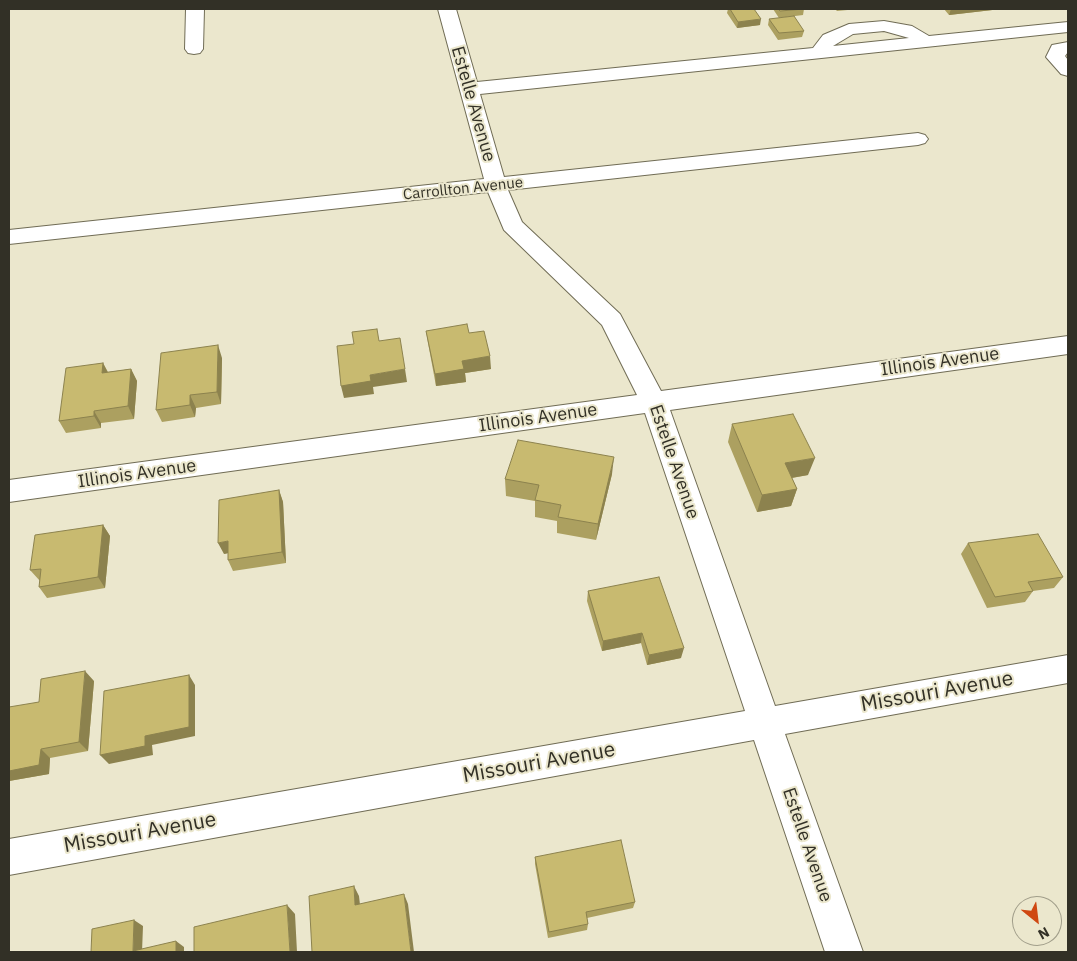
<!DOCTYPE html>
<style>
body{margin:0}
#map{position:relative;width:1077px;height:961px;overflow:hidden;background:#ebe7cd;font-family:"IBM Plex Sans",sans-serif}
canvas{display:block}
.frame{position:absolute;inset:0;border:10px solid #323026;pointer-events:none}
.north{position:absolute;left:1012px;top:896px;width:50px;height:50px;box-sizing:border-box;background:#ebe7cd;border:1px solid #a19e8a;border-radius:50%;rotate:151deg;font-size:14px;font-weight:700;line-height:20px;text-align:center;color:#323026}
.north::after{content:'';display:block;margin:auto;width:18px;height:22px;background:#cf4812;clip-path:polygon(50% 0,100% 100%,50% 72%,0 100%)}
</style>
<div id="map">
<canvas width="1077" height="961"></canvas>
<div class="frame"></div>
<div class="north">N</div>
</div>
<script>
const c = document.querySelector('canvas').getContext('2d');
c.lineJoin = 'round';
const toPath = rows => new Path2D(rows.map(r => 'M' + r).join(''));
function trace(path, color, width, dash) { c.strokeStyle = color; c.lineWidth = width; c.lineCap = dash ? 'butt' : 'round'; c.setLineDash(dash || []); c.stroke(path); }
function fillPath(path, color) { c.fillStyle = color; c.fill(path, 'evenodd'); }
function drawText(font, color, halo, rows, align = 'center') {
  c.font = font + ' "IBM Plex Sans",sans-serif'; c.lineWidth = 4; c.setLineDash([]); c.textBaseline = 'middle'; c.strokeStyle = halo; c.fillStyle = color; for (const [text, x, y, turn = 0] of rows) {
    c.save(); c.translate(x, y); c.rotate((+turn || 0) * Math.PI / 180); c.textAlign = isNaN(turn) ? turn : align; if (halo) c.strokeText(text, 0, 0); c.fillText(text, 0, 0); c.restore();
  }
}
const minor = toPath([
 [186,9,204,9,203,49,200,53,194,54,188,53,185,49,186,9],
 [438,9,456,9,477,82,813,48,823,35,849,24,884,21,912,26,929,36,1068,22,1068,32,480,94,504,177,918,133,925,135,928,139,925,143,918,145,508,190,522,222,620,314,661,391,1068,336,1068,354,670,410,775,706,1068,655,1068,683,785,734,863,952,825,952,754,740,9,875,9,839,745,711,645,413,9,502,9,480,637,395,602,325,504,230,488,192,9,244,9,230,484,179,438,9],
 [884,31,909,38,833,46,853,34,884,31],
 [1068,42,1068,52,1065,56,1068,60,1068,76,1061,74,1046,57,1052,45,1068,42]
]);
trace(minor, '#706c55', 2);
fillPath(minor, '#fff');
fillPath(toPath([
 [728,9,754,9,760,25,737,28,727,13],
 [773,9,804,9,803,15,779,18],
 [835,9,858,9,837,11],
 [944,9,1001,9,949,15],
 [769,19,804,31,802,37,778,40,768,25],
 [426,331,469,333,491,369,465,373,466,382,436,386,428,343],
 [222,358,221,404,196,408,195,417,162,422,156,410],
 [103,363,108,372,131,369,137,381,134,419,101,423,101,428,66,433,59,421],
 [732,424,808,475,792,478,797,489,791,506,757,512,728,442],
 [612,474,596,540,557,533,557,521,535,517,535,501,506,496,505,479],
 [279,490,283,502,286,563,233,571,228,560,228,553,224,554],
 [103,525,110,536,105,588,47,598,39,587,40,581,30,570],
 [968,543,1063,577,1054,588,1033,591,1025,602,987,608,961,554],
 [588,591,681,658,647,665,641,643,602,651,587,601],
 [94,681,88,751,50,758,49,774,9,781,39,702],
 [535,857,635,902,633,908,587,918,588,924,587,930,548,938,535,864]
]), '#aca060');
fillPath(toPath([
 [951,9,1001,9,949,15],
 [761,19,760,25,737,28,738,22],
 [218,345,222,358,221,404,217,392],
 [490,356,491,369,465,373,466,382,436,386,435,374,462,361],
 [103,363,109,375,102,373],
 [131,369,137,381,134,419,128,406],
 [405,369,407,382,373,387,374,394,344,398,341,386,370,375],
 [190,395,196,408,195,417,190,405],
 [94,411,101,423,101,428,94,416],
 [614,457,612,474,596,540,598,524],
 [815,458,808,475,779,480,785,463],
 [797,489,791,506,757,512,762,495],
 [279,490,283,502,286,563,282,552],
 [103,525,110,536,105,588,98,577],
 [228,541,233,552,224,554,218,543],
 [642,633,641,643,602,651,603,641],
 [684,648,681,658,647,665,649,655],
 [85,671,94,681,88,751,79,742],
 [189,675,195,685,195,736,152,745,153,755,109,764,100,755,145,736],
 [41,749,50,758,49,774,9,781,9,771],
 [354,886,359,896,361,914,355,905],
 [404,894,408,904,414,952,411,952],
 [287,905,295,914,297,952,290,952],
 [134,920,143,926,142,952,133,951],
 [176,941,184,947,184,952,176,952]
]), '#8c824e');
const building = toPath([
 [730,9,754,9,761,19,738,22,730,9],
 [778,9,804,9,780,11,778,9],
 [794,16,804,31,779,33,769,19,794,16],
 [467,324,469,333,484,331,490,356,462,361,464,369,435,374,426,331,467,324],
 [377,329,379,341,400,338,405,369,370,375,371,381,341,386,337,346,354,344,352,332,377,329],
 [218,345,217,392,190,395,190,405,156,410,161,353,218,345],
 [103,363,102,373,131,369,128,406,94,411,94,416,59,421,66,368,103,363],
 [793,414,815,458,785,463,797,489,762,495,732,424,793,414],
 [518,440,614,457,598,524,558,517,561,505,535,500,539,485,505,479,518,440],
 [279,490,282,552,228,560,228,541,218,543,219,500,279,490],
 [103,525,98,577,39,587,41,569,30,570,35,535,103,525],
 [1038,534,1063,577,1028,582,1033,591,995,597,968,543,1038,534],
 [659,577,684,648,649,655,642,633,603,641,588,591,659,577],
 [85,671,79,742,41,749,39,765,9,771,9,707,39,702,41,679,85,671],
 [189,675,189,727,145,736,145,746,100,755,104,691,189,675],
 [621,840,635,902,586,912,588,924,549,932,535,857,621,840],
 [354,886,355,905,404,894,411,952,312,952,309,896,354,886],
 [287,905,290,952,194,952,194,927,287,905],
 [134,920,133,951,176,941,176,952,91,952,92,929,134,920]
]);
fillPath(building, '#c8ba70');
trace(building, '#8c824e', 1);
drawText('15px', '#323026', '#ebe7cd', [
 ["Carrollton Avenue",463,189,-6]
]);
drawText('18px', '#323026', '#ebe7cd', [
 ["Estelle Avenue",473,104,74],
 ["Illinois Avenue",940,362,-8],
 ["Illinois Avenue",538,418,-8],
 ["Estelle Avenue",674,462,71],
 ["Illinois Avenue",137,474,-8],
 ["Estelle Avenue",807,845,71]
]);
drawText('21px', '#323026', '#ebe7cd', [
 ["Missouri Avenue",937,692,-10],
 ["Missouri Avenue",539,763,-10],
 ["Missouri Avenue",140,833,-10]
]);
</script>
